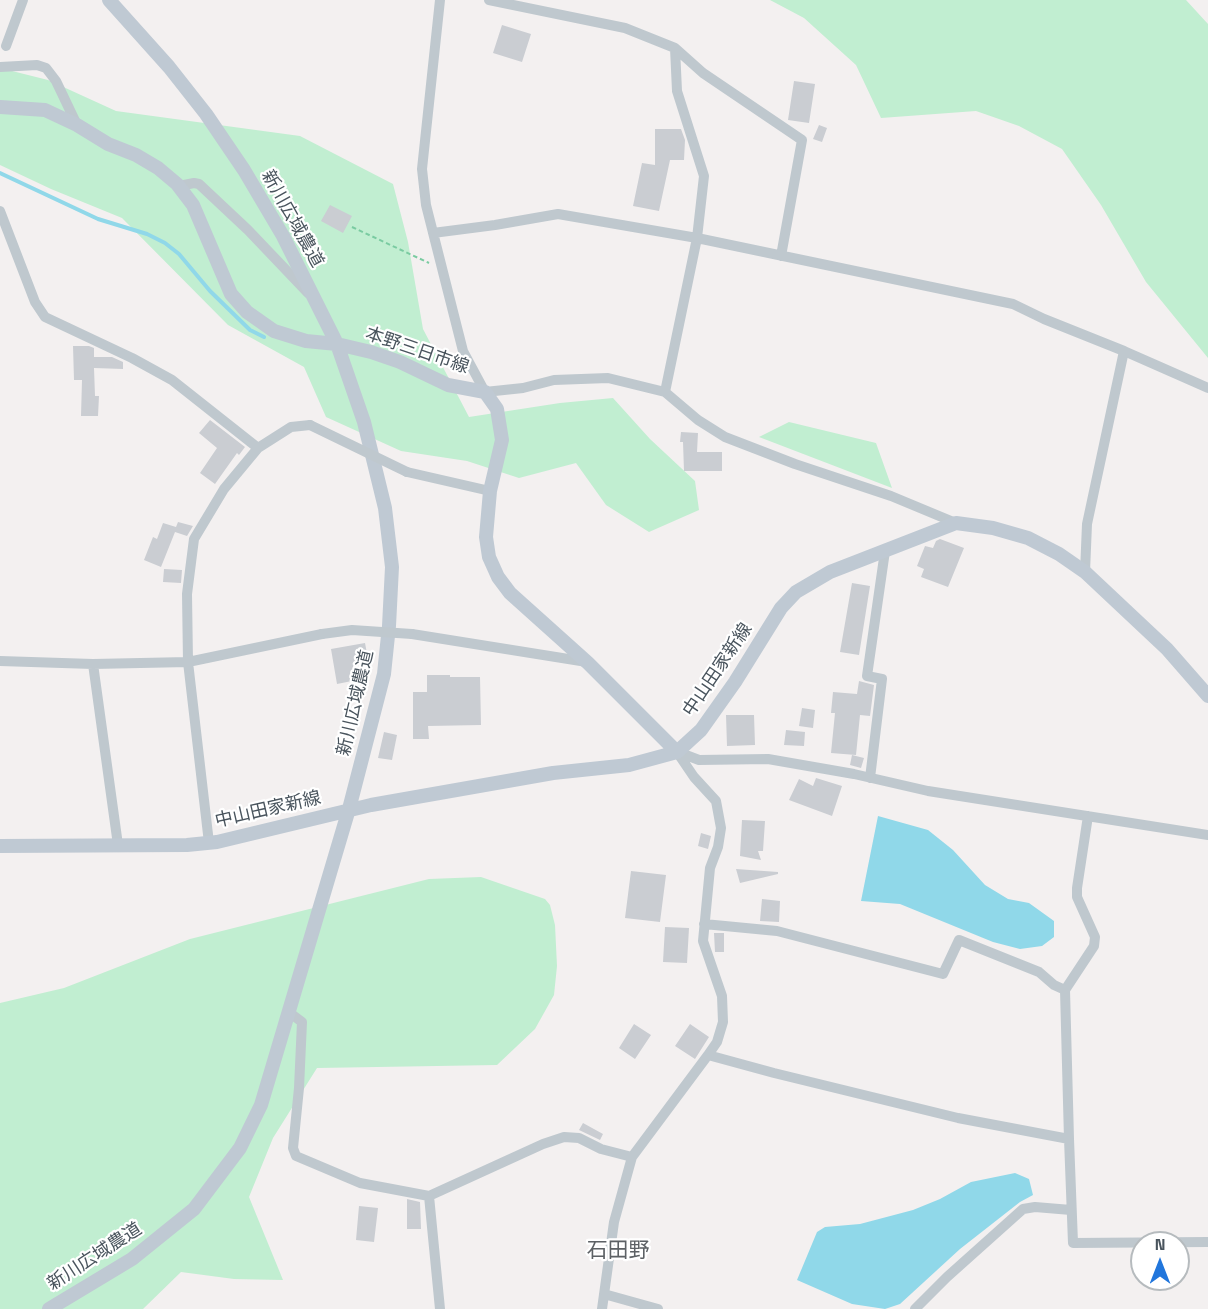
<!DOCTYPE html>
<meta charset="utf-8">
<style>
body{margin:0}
#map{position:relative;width:1208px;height:1309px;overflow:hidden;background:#f3f0f0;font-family:"Space Grotesk",sans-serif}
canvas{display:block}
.north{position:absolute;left:1130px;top:1231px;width:60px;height:60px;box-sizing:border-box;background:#fff;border:2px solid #b6bbbe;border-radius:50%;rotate:0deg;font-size:16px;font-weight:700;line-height:24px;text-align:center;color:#49545d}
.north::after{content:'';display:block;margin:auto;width:21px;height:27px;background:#2176dc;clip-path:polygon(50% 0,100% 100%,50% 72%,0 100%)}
</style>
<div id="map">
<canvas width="1208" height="1309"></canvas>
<div class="north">N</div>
</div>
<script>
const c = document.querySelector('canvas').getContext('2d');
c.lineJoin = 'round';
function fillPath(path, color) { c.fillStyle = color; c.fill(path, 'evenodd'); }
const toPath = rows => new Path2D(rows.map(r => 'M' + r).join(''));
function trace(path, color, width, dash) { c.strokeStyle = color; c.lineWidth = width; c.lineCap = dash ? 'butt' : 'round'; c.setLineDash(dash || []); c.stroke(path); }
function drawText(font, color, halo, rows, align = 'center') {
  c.font = font + ' "Space Grotesk","Noto Sans JP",sans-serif'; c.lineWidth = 4.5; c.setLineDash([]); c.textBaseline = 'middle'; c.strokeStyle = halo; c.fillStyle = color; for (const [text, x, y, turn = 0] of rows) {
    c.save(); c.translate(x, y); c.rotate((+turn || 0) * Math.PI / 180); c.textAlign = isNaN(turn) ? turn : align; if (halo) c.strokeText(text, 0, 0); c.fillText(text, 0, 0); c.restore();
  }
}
fillPath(toPath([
 [770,0,1186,0,1208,24,1208,358,1146,282,1101,205,1062,149,1019,126,976,111,881,118,856,65,804,18],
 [0,68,48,80,116,111,300,136,393,184,408,242,423,329,469,417,560,403,613,398,650,439,695,481,699,510,649,532,606,505,576,463,519,478,467,461,401,451,326,417,304,367,228,325,122,218,51,189,0,165],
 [789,422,876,443,892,488,759,437],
 [481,877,545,899,550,905,555,925,557,966,554,995,535,1029,497,1065,317,1068,273,1138,249,1197,283,1280,234,1279,181,1272,143,1309,0,1309,0,1003,64,988,190,939,429,879]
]), '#c1eed1');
fillPath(toPath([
 [878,816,928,830,953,850,985,885,1008,899,1029,903,1054,921,1054,937,1042,946,1020,949,993,942,900,904,861,901],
 [1015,1173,1029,1179,1033,1195,1020,1202,960,1249,900,1304,885,1309,852,1304,797,1280,817,1232,825,1227,860,1224,913,1210,940,1199,971,1182]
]), '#90d8e9');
trace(toPath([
 [0,173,98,219,147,234,165,243,179,254,210,291,250,330,264,337]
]), '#90d8e9', 4);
fillPath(toPath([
 [502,25,531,34,522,62,493,53],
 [794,81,815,84,809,123,788,120],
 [819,125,827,128,822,142,813,139],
 [655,129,681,129,685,140,684,160,670,160,659,211,633,206,642,163,655,165],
 [330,205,352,216,343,233,321,221],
 [73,346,89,346,94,348,94,357,112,357,123,362,123,369,94,368,95,396,99,396,98,416,81,416,82,380,74,380],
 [210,420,245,447,239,455,237,453,215,484,200,473,217,448,199,433],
 [681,432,698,433,697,452,722,452,722,471,684,471,683,442,680,442],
 [178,522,193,526,187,536,175,532,161,567,144,560,153,537,157,539,163,523,176,527],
 [940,539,964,548,948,587,921,577,924,569,917,566,925,546,933,548,936,541],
 [164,569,182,570,181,583,163,582],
 [852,583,870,586,859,655,840,652],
 [365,643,368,659,354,662,357,680,337,684,331,649],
 [427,675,450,675,450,677,480,677,481,725,428,726,429,739,413,739,413,692,427,692],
 [859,681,874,685,870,716,860,715,856,755,831,753,835,713,831,713,833,692,857,694],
 [802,708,815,710,813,728,799,726],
 [726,715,754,715,755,745,727,746],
 [786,730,805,732,804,746,784,745],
 [384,732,397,735,392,760,378,758],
 [852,755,864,758,861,768,850,765],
 [816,778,842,786,832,816,789,800,799,779,813,786],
 [742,820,765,821,763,851,758,851,761,860,740,856],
 [701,833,711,836,708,849,698,846],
 [736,869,778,872,778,874,740,883],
 [631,871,666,875,660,922,625,918],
 [762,899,780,901,779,922,760,921],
 [665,927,689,928,687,963,663,962],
 [714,933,724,933,724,952,715,952],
 [634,1024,651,1035,635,1059,619,1048],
 [690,1024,709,1037,695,1059,675,1046],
 [583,1123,603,1134,600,1140,579,1130],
 [407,1199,420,1202,421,1229,407,1229],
 [359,1206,378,1208,374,1242,356,1240]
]), '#cacdd2');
trace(toPath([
 [352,227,429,263]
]), '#7acba1', 2, [4.5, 3]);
trace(toPath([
 [440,0,422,169,426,205,463,351,485,392,523,388,554,380,608,378,665,392,698,420,725,437,795,464,891,496,956,523],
 [489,0,625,28,675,48,703,73,802,140,781,256],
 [6,46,23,0],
 [0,67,37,65,46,68,56,81,77,125],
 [179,186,194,183,199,184,248,230,308,293],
 [0,211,35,302,45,317,132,358,172,380,258,448],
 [433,233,495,225,558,214,697,238,1013,304,1044,319,1124,351,1208,388],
 [665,392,697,238,704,176,677,91,675,48],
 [407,472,490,491],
 [1085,572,1087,524,1124,351],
 [412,634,587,662],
 [0,661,93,664,188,662,322,634],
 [93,664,118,845],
 [678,752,699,760,768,759,854,774,928,791,1208,835],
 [870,778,882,679,867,676,885,551],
 [209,843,188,662,187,594,194,539,224,489,258,448,291,427,310,425],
 [704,924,777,931,943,974,959,940,1039,972,1054,985,1065,990],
 [290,1013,302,1022,299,1088,293,1148,296,1156,360,1183,429,1196],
 [708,1055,774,1073,958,1118,1069,1139,1073,1243,1208,1242],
 [1069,1139,1065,990,1094,946,1095,937,1077,897,1077,888,1088,816],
 [604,1294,658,1309],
 [440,1309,429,1196,543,1144,564,1137,579,1138,601,1149,632,1157],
 [602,1309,614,1222,632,1157,708,1055,717,1042,723,1022,722,996,703,941,710,868,718,847,721,828,716,801,694,777,677,752],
 [915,1309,947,1277,1023,1209,1035,1207,1071,1210]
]), '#bfc8ce', 10);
trace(toPath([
 [0,107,45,110,77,125,108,144,136,155,158,168,177,184,193,205,231,294,247,312,274,331,306,341,337,344,371,352,400,362,448,385,485,392,497,409,502,440,490,491,486,537,489,557,498,577,510,593,588,663,677,752],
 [0,846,187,845,217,842,371,805,553,773,629,765,677,752,701,730,735,682,781,608,796,592,830,572,956,523,993,528,1028,538,1059,554,1085,572,1167,649,1208,696],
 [49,1309,132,1259,194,1209,240,1148,261,1105,349,809,384,674,389,626,392,567,385,508,364,422,337,344,283,236,244,170,206,114,169,67,109,0]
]), '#bfc9d3', 14);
trace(toPath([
 [310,425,407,472],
 [322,634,352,630,412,634]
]), '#bfc8ce', 10);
drawText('18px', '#49545d', '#fff', [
 ["新川広域農道",292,219,61],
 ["本野三日市線",417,351,19],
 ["中山田家新線",718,670,-56],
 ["新川広域農道",356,703,-77],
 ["中山田家新線",268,810,-13],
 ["新川広域農道",95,1257,-33]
]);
drawText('21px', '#5d6165', '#fff', [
 ["石田野",618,1251]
]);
</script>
